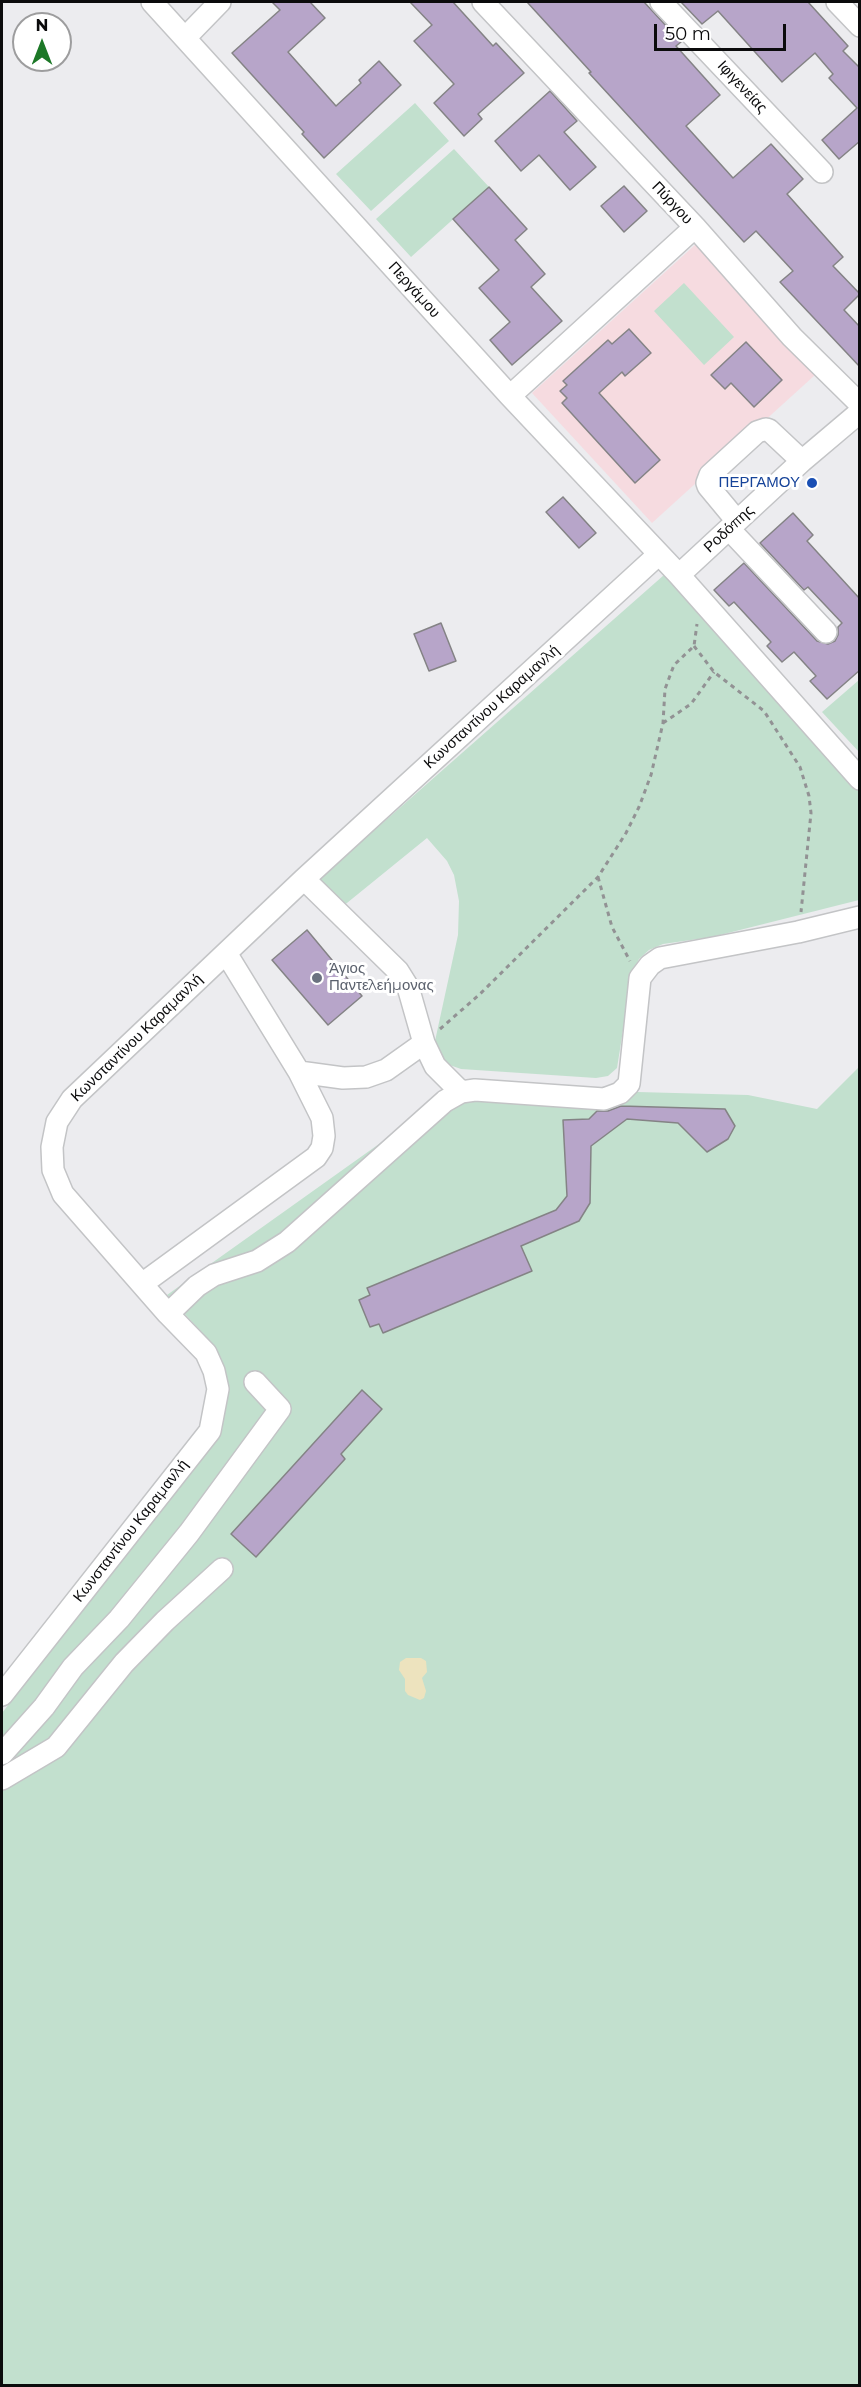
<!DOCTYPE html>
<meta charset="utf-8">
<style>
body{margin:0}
#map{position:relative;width:861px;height:2387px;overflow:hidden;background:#ececef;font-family:Montserrat,sans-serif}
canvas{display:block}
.frame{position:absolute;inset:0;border:3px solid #0b0b0c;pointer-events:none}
.north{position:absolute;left:12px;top:12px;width:60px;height:60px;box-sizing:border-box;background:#fff;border:2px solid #9d9d9e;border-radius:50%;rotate:0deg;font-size:16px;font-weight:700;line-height:24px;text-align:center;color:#0b0b0c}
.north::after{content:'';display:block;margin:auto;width:21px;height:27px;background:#1c7827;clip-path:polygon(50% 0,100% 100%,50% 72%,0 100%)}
.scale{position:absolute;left:654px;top:24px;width:132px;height:27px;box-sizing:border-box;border:3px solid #0b0b0c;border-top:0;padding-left:8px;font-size:18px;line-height:21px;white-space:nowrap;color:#0b0b0c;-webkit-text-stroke:4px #fff;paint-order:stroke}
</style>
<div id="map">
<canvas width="861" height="2387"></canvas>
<div class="frame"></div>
<div class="north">N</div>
<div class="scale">50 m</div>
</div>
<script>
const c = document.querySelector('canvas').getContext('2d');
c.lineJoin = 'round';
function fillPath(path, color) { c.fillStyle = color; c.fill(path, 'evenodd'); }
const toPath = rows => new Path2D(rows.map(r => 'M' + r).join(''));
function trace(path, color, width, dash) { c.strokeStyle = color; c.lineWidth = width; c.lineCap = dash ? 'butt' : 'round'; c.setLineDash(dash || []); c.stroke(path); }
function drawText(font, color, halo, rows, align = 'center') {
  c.font = font + ' Montserrat,sans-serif'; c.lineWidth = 6; c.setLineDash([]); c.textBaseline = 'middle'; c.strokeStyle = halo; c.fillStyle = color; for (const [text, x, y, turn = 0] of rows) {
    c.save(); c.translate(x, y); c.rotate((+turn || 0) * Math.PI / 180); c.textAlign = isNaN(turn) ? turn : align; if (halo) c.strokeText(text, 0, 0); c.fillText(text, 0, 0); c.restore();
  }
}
fillPath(toPath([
 [696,244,815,375,652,523,532,393]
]), '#f6dbe0');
fillPath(toPath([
 [415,103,449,141,371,211,336,174],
 [454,149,489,187,411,257,376,219],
 [684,283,734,337,704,365,654,311],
 [664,575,859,788,859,900,712,937,663,944,649,950,639,959,632,974,617,1068,608,1076,596,1078,461,1069,441,1062,435,1050,435,1041,458,935,459,901,454,875,447,861,427,838,342,907,319,879],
 [859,680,859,752,822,712],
 [859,1067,859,2385,2,2385,2,1713,222,1430,228,1389,207,1338,167,1295,466,1082,638,1092,748,1095,817,1109]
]), '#c2e0ce');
fillPath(toPath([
 [406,1658,421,1658,426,1661,427,1672,422,1678,426,1691,424,1698,420,1700,408,1695,405,1691,405,1679,399,1670,400,1662]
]), '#ede3be');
const building = toPath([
 [272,2,310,2,325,18,288,52,336,106,361,83,359,80,379,61,401,85,324,158,302,134,304,132,232,53,280,10,272,2],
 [410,2,453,2,493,46,496,43,524,73,478,114,482,119,464,136,434,103,454,84,414,41,432,25,410,2],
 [527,2,644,2,681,42,676,46,720,95,686,126,733,178,771,144,803,179,787,194,843,257,833,266,860,294,844,310,860,327,860,367,780,282,793,271,756,231,744,242,589,73,591,72,527,2],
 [681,2,808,2,848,46,843,51,860,68,860,141,839,159,822,140,857,108,829,78,833,74,815,53,782,82,718,11,702,24,681,2],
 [550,91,577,121,564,132,596,167,570,190,539,155,521,171,495,141,550,91],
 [624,186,647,211,624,232,601,206,624,186],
 [489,187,527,229,515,240,545,274,531,287,562,321,512,365,490,340,510,322,479,288,499,270,453,219,489,187],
 [629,329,651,353,625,376,622,372,599,393,660,460,635,483,562,403,567,398,560,391,567,385,563,381,608,340,612,344,629,329],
 [746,342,782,380,754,407,731,383,725,389,711,375,746,342],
 [563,497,596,533,579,548,546,512,563,497],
 [793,513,813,535,807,541,860,599,860,670,827,699,810,681,816,676,794,652,782,662,767,646,771,642,734,602,729,606,714,590,744,563,817,641,828,644,835,641,838,635,838,627,842,623,808,587,804,590,760,543,793,513],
 [441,623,456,661,429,671,414,634,441,623],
 [307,930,362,996,328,1025,272,960,307,930],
 [621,1106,725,1109,735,1126,728,1139,707,1152,678,1123,627,1119,591,1146,590,1203,579,1221,521,1246,532,1271,383,1333,379,1324,370,1327,359,1300,370,1295,367,1288,556,1210,567,1196,563,1120,589,1119,597,1111,608,1111,621,1106],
 [362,1390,382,1409,341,1454,345,1459,256,1557,231,1534,362,1390]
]);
fillPath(building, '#b7a5c9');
trace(building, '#848385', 1.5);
const minor = toPath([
 [152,2,510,396,679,575,860,779],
 [483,2,695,227,792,337,860,404],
 [661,2,822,172],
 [837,2,860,26],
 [185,38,220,2],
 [510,396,695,227],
 [737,521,708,486,707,483,710,475,757,432,766,429,769,430,802,461],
 [729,529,826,632],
 [679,575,802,461,860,412],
 [304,879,398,971,408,987,424,1043,435,1066,461,1092],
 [299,1072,343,1078,366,1077,386,1070,424,1043],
 [142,1284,316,1157,322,1148,324,1136,322,1118,299,1072,226,953],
 [168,1314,197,1286,214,1275,257,1261,287,1242,445,1101,461,1092,475,1090,604,1099,620,1093,629,1084,640,978,650,965,660,958,798,932,860,917],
 [2,1695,210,1431,218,1389,214,1371,206,1353,168,1314,63,1194,53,1170,52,1147,57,1122,72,1099,304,879,659,554],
 [2,1754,44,1707,73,1667,119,1619,189,1533,280,1409,255,1382],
 [2,1779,56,1747,124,1663,165,1621,222,1569]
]);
trace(minor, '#c3c4c6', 24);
trace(toPath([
 [694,646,714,672,764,711,800,767,809,796,811,813,801,912],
 [663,723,691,704,714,672],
 [598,877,612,927,630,961],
 [440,1029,480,994,598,877,626,833,639,807,651,775,663,723,665,689,674,665,694,646,697,624]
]), '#929294', 3, [4.5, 4.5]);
trace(minor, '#fff', 21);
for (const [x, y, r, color] of [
 [812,483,6,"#1a4fb4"],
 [317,978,6,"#6b7280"]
]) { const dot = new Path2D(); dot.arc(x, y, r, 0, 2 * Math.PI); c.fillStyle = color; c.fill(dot); trace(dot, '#fff', 2); }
drawText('15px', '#0b0b0c', '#fff', [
 ["Ιφιγενείας",742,87,47],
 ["Πύργου",672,203,47],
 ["Περγάμου",414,290,48],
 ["Ροδόπης",729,529,-43],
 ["Κωνσταντίνου Καραμανλή",492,707,-42],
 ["Κωνσταντίνου Καραμανλή",137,1038,-44],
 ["Κωνσταντίνου Καραμανλή",131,1531,-52]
]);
drawText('15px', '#164399', '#fff', [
 ["ΠΕΡΓΑΜΟΥ",800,483]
], 'right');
drawText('15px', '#5b616d', '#fff', [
 ["Άγιος",329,969],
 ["Παντελεήμονας",329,986]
], 'left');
</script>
